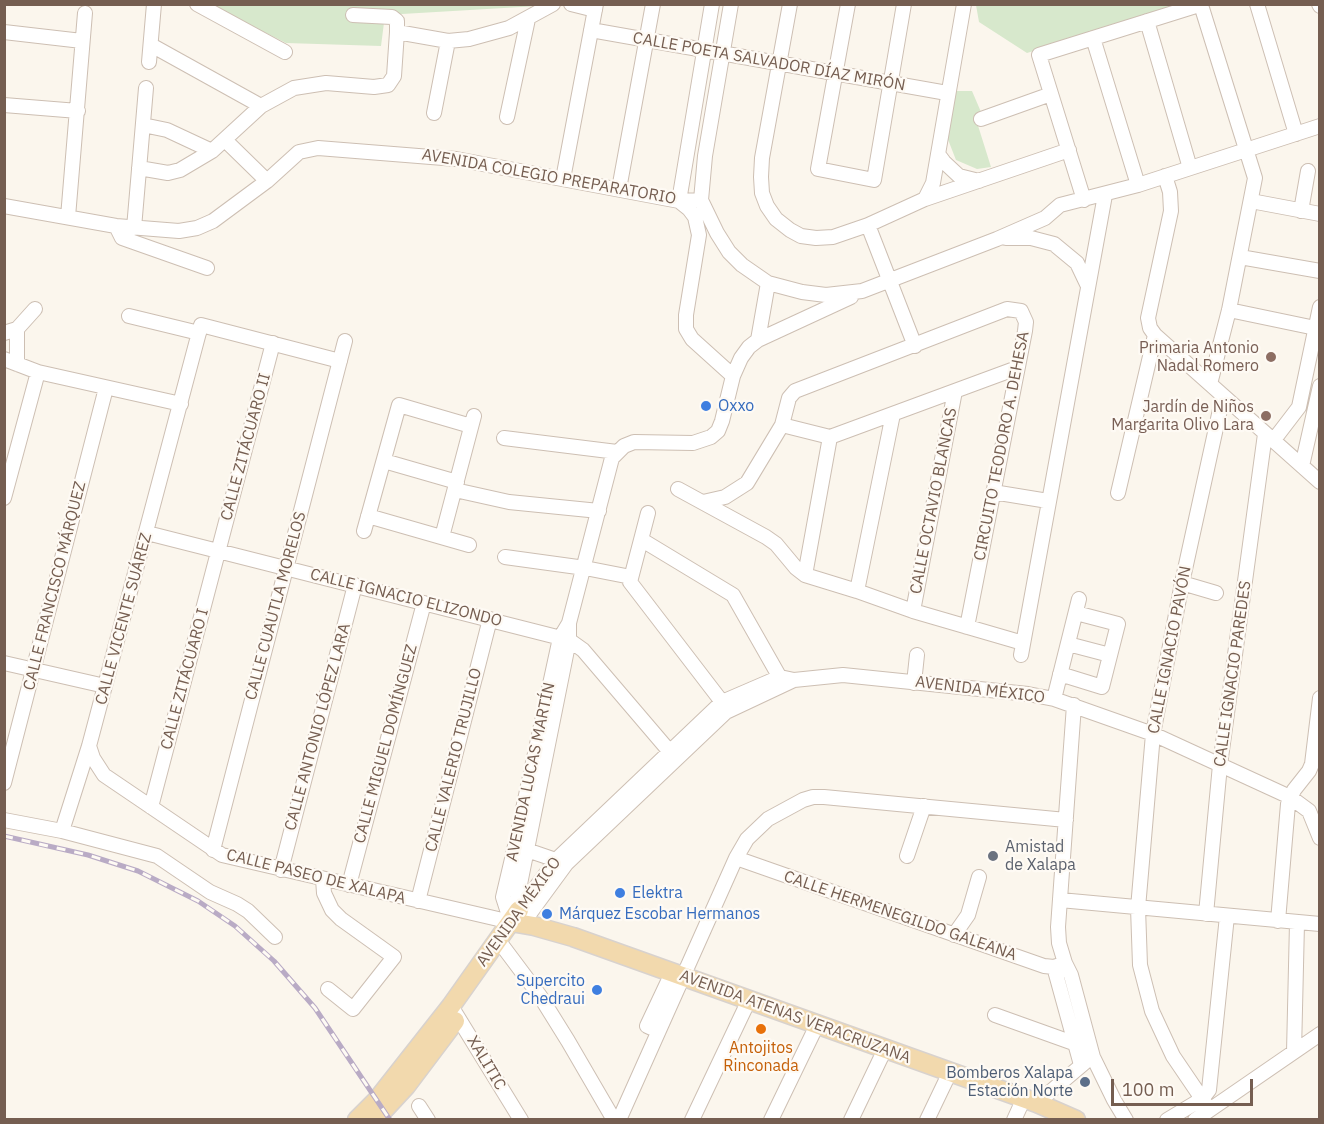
<!DOCTYPE html>
<meta charset="utf-8">
<style>
body{margin:0}
#map{position:relative;width:1324px;height:1124px;overflow:hidden;background:#fbf6ed;font-family:"IBM Plex Sans",sans-serif}
canvas{display:block}
.frame{position:absolute;inset:0;border:6px solid #755e51;pointer-events:none}
.scale{position:absolute;left:1111px;top:1079px;width:142px;height:27px;box-sizing:border-box;border:3px solid #755e51;border-top:0;padding-left:8px;font-size:18px;line-height:21px;white-space:nowrap;color:#755e51;-webkit-text-stroke:4px #fefaf4;paint-order:stroke}
</style>
<div id="map">
<canvas width="1324" height="1124"></canvas>
<div class="frame"></div>
<div class="scale">100 m</div>
</div>
<script>
const c = document.querySelector('canvas').getContext('2d');
c.lineJoin = 'round';
function fillPath(path, color) { c.fillStyle = color; c.fill(path, 'evenodd'); }
const toPath = rows => new Path2D(rows.map(r => 'M' + r).join(''));
function trace(path, color, width, dash) { c.strokeStyle = color; c.lineWidth = width; c.lineCap = dash ? 'butt' : 'round'; c.setLineDash(dash || []); c.stroke(path); }
function drawText(font, color, halo, rows, align = 'center') {
  c.font = font + ' "IBM Plex Sans",sans-serif'; c.lineWidth = 4.5; c.setLineDash([]); c.textBaseline = 'middle'; c.strokeStyle = halo; c.fillStyle = color; for (const [text, x, y, turn = 0] of rows) {
    c.save(); c.translate(x, y); c.rotate((+turn || 0) * Math.PI / 180); c.textAlign = isNaN(turn) ? turn : align; if (halo) c.strokeText(text, 0, 0); c.fillText(text, 0, 0); c.restore();
  }
}
fillPath(toPath([
 [210,5,555,5,385,15,381,46,286,43],
 [976,5,1198,5,1127,22,1027,53,979,22],
 [956,91,972,91,981,112,975,116,991,167,977,169,956,160,947,137]
]), '#d7e8cc');
const minor = toPath([
 [197,4,285,52],
 [571,4,595,10],
 [731,4,705,156,701,200,717,233,729,252,742,265,768,283,802,292,826,295,862,291,997,239,1045,218,1060,205,1138,185,1320,126],
 [790,4,762,158,761,177,762,193,767,206,776,219,790,230,801,236,816,238,833,237,868,225,925,199,1069,150],
 [848,4,818,169,874,180,904,4],
 [1257,4,1296,134],
 [1319,4,1320,6],
 [1201,5,1255,178,1229,310,1210,384],
 [353,15,392,17,397,21,397,32],
 [1147,21,1190,168],
 [591,30,947,93],
 [4,32,82,41],
 [1093,38,1138,185],
 [151,45,261,106],
 [149,62,154,4],
 [4,105,78,111],
 [434,113,448,41],
 [507,117,528,19],
 [981,119,1051,94],
 [143,125,167,130,212,151],
 [225,140,267,181],
 [938,154,944,162,959,176,979,181],
 [139,168,168,173,180,170,212,151,261,106,294,88,326,83,374,87,388,85,394,76,397,32,448,41,469,39,509,28,553,4],
 [1165,176,1170,192,1171,211,1148,318,1150,328,1155,335,1320,482],
 [563,179,596,4],
 [619,189,653,4],
 [925,199,933,183,964,4],
 [1084,200,1039,55,1202,4],
 [679,201,689,209,695,217,699,235,686,315,686,329,692,339,733,376],
 [679,201,712,4],
 [1251,201,1320,214],
 [4,206,116,226,179,231,197,228,213,221,267,181,299,152,318,148,456,159,679,201,701,200],
 [1301,211,1308,171],
 [68,217,85,13],
 [868,225,915,346],
 [116,226,122,238,207,268],
 [134,228,146,88],
 [1006,238,1031,238,1054,244,1077,263,1087,284],
 [1240,257,1320,271],
 [1229,310,1320,329],
 [129,316,199,333],
 [17,329,17,364],
 [4,333,17,329,35,309],
 [758,340,768,283],
 [4,359,38,372,181,404],
 [782,425,830,437,1017,368],
 [504,438,617,452],
 [1273,441,1299,407,1320,307],
 [384,461,457,482],
 [1302,466,1320,386],
 [678,489,766,537,776,544,796,568,805,575,857,591,913,611,1023,643],
 [455,490,509,502,599,511],
 [993,492,1048,501],
 [1118,493,1155,335],
 [4,498,38,372],
 [703,502,725,497,747,483,782,425,789,398,795,391,1007,309,1021,311,1026,322,1025,331,967,627],
 [648,513,630,582,722,702],
 [368,516,469,545],
 [364,531,399,405,471,426],
 [147,533,569,640,583,650,676,759],
 [442,537,474,416],
 [642,540,733,595,783,683],
 [505,557,585,568,631,577],
 [805,575,830,437],
 [1182,583,1216,593],
 [857,591,893,414],
 [913,611,955,391],
 [1068,644,1110,655],
 [1021,655,1105,195],
 [4,663,105,686],
 [1060,674,1102,687,1118,624,1076,613],
 [914,683,917,655],
 [1054,699,1079,599],
 [1074,705,1058,927,1059,943,1065,963,1071,975,1093,1057,1114,1100,1126,1120],
 [89,746,93,758,104,775,222,855,511,922,503,897,515,846,560,638,569,623],
 [4,783,106,388],
 [151,807,273,343],
 [4,820,62,831,157,856,210,892,237,904,248,911,275,937],
 [62,831,89,746,201,325,340,361],
 [518,847,556,860],
 [213,850,345,341],
 [907,856,924,806],
 [736,858,1044,966,1054,967,1065,963],
 [281,870,355,585],
 [323,879,324,893,332,910,341,919,394,957,353,1009,328,989],
 [349,885,424,603],
 [1060,900,1320,924],
 [418,901,490,619],
 [519,910,556,860,722,702,780,677,794,680,843,675,1028,694,1054,699,1153,734,1290,797,1309,811,1320,838],
 [520,913,517,899,569,640,569,623,612,458,624,446,634,442,693,443,711,437,718,431,722,421,733,376,741,358,749,347,758,340,851,297],
 [1206,914,1220,765,1265,434],
 [1278,921,1288,804,1294,790,1309,771,1312,764,1320,698],
 [522,924,566,864,726,712,794,680],
 [954,935,968,915,979,877],
 [498,940,540,996,568,1041,614,1120],
 [1054,967,1081,1065],
 [454,1011,521,1120],
 [995,1015,1076,1044,1081,1043],
 [658,1031,647,1026,672,973],
 [1294,1052,1297,923],
 [1037,1103,1089,1059],
 [419,1106,428,1120],
 [1209,1109,1173,1056,1152,1011,1140,965,1138,908,1153,734,1182,583,1223,396],
 [619,1120,736,858,747,839,768,819,803,800,813,797,824,797,1066,820],
 [692,1120,749,1000],
 [771,1120,817,1025],
 [851,1120,885,1049],
 [927,1120,950,1072],
 [1014,1120,1024,1098],
 [1167,1120,1202,1099,1209,1090,1227,916],
 [1195,1120,1320,1034]
]);
const major = toPath([
 [511,922,534,926,573,937,1037,1103,1076,1120],
 [380,1114,406,1086,455,1021],
 [357,1120,377,1100,451,1006,519,910]
]);
trace(minor, '#cdbfb3', 16);
trace(major, '#d8d2ce', 21);
trace(minor, '#fff', 14);
trace(major, '#f2d9ad', 18);
const rail = toPath([
 [4,836,88,855,138,871,198,901,235,926,274,961,315,1008,390,1120]
]);
trace(rail, '#b9abc5', 5);
trace(rail, '#fefaf4', 3, [9]);
for (const [x, y, r, color] of [
 [1271,357,6,"#8d6e63"],
 [706,406,6,"#3f7fe0"],
 [1266,416,6,"#8d6e63"],
 [993,856,6,"#6b7280"],
 [620,893,6,"#3f7fe0"],
 [547,914,6,"#3f7fe0"],
 [597,990,6,"#3f7fe0"],
 [761,1029,6,"#e8710a"],
 [1085,1082,6,"#5c6f8a"]
]) { const dot = new Path2D(); dot.arc(x, y, r, 0, 2 * Math.PI); c.fillStyle = color; c.fill(dot); trace(dot, '#fefaf4', 2); }
drawText('16px', '#755e51', '#fefaf4', [
 ["CALLE POETA SALVADOR DÍAZ MIRÓN",769,62,10],
 ["AVENIDA COLEGIO PREPARATORIO",549,177,10],
 ["CIRCUITO TEODORO A. DEHESA",1002,446,-79],
 ["CALLE ZITÁCUARO II",246,447,-75],
 ["CALLE OCTAVIO BLANCAS",934,501,-79],
 ["CALLE FRANCISCO MÁRQUEZ",55,586,-76],
 ["CALLE IGNACIO ELIZONDO",406,598,14],
 ["CALLE CUAUTLA MORELOS",276,606,-75],
 ["CALLE VICENTE SUÁREZ",124,619,-75],
 ["CALLE IGNACIO PAVÓN",1170,650,-79],
 ["CALLE IGNACIO PAREDES",1233,674,-82],
 ["CALLE ZITÁCUARO I",185,679,-75],
 ["AVENIDA MÉXICO",980,690,7],
 ["CALLE ANTONIO LÓPEZ LARA",318,727,-75],
 ["CALLE MIGUEL DOMÍNGUEZ",386,744,-75],
 ["CALLE VALERIO TRUJILLO",454,760,-76],
 ["AVENIDA LUCAS MARTÍN",531,772,-78],
 ["CALLE PASEO DE XALAPA",316,877,14],
 ["AVENIDA MÉXICO",519,912,-54],
 ["CALLE HERMENEGILDO GALEANA",900,916,19],
 ["AVENIDA ATENAS VERACRUZANA",795,1017,20],
 ["XALITIC",486,1063,59]
]);
drawText('16px', '#785e54', '#fefaf4', [
 ["Primaria Antonio",1259,348],
 ["Nadal Romero",1259,366],
 ["Jardín de Niños",1254,407],
 ["Margarita Olivo Lara",1254,425]
], 'right');
drawText('16px', '#366cbe', '#fefaf4', [
 ["Oxxo",718,406],
 ["Elektra",632,893],
 ["Márquez Escobar Hermanos",559,914],
 ["Supercito",585,981,"right"],
 ["Chedraui",585,999,"right"]
], 'left');
drawText('16px', '#5b616d', '#fefaf4', [
 ["Amistad",1005,847],
 ["de Xalapa",1005,865]
], 'left');
drawText('16px', '#c56008', '#fefaf4', [
 ["Antojitos",761,1048],
 ["Rinconada",761,1066]
]);
drawText('16px', '#4e5e75', '#fefaf4', [
 ["Bomberos Xalapa",1073,1073],
 ["Estación Norte",1073,1091]
], 'right');
</script>
